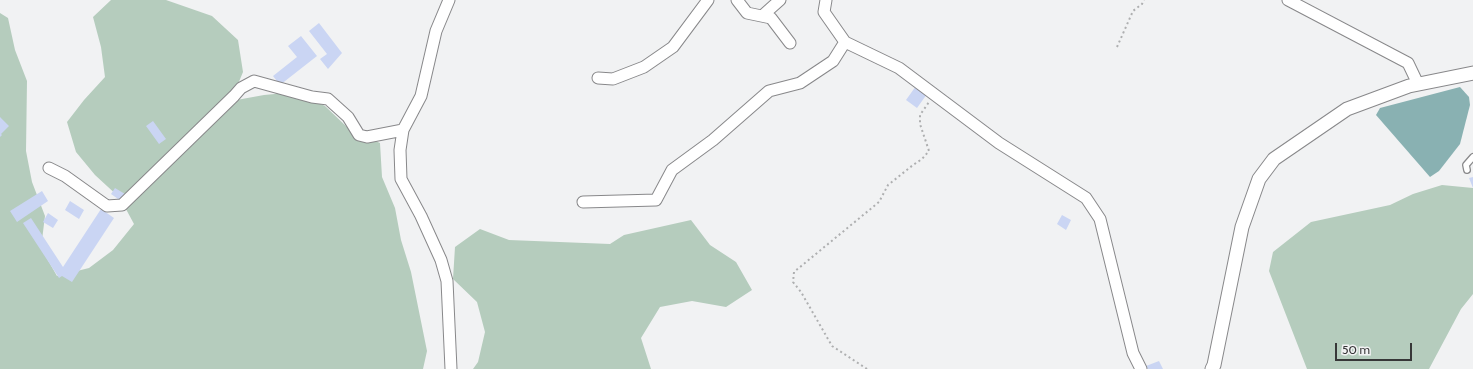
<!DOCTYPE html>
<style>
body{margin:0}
#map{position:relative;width:1473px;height:369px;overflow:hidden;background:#f1f2f3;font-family:Cabin,sans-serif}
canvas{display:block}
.scale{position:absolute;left:1335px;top:343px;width:77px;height:18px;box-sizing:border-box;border:2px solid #373738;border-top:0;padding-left:5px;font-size:12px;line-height:14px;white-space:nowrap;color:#373738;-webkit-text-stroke:3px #f1f2f3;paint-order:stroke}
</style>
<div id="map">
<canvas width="1473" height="369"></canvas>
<div class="scale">50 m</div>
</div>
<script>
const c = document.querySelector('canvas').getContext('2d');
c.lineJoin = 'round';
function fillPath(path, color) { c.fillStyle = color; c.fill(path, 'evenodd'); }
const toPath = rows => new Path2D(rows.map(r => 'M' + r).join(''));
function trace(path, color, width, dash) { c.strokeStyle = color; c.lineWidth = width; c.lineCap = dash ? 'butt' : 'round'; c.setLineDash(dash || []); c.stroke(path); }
fillPath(toPath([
 [111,0,166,0,212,16,238,40,243,72,231,101,264,95,296,92,325,106,349,129,380,143,382,177,395,208,401,240,411,272,427,351,423,369,0,369,0,13,8,18,15,50,27,81,26,151,32,182,45,216,41,248,57,276,89,268,113,250,134,224,120,198,95,175,76,152,67,122,84,100,105,77,101,47,93,17],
 [1442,185,1473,188,1473,294,1461,309,1429,369,1307,369,1269,271,1273,252,1311,222,1390,205,1413,194],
 [691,220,710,245,736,262,752,290,726,307,692,301,660,307,641,338,651,369,473,369,478,362,485,332,477,302,453,279,455,247,480,229,509,240,610,244,624,235]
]), '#b5ccbd');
fillPath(toPath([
 [1460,87,1469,97,1470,105,1460,144,1439,171,1430,177,1376,115,1380,108]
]), '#89b1b2');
fillPath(toPath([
 [319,23,342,53,328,69,320,59,327,54,309,31],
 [301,36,317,56,280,85,273,76,297,57,288,46],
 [916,86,927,94,917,108,906,100],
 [0,117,9,126,1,134,2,135,0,137],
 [153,121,166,139,159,144,146,126],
 [1473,177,1473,188,1469,178],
 [115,188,125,194,121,201,111,194],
 [42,191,48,201,17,222,10,211],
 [70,201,84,210,79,219,65,210],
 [101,209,114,218,72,282,62,276,59,278,23,223,31,218,63,267],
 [48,213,58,220,53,228,43,222],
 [1062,215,1071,220,1066,230,1057,224],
 [1159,361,1163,369,1148,369,1146,366]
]), '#cad5f3');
const service = toPath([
 [1467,170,1466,165,1473,157]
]);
const minor = toPath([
 [449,0,436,31,421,96,403,130,400,150,401,179,421,216,441,260,447,281,451,369],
 [737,0,747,13,771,18,790,43],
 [1288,0,1408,63,1418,84],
 [762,16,780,0],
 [845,42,899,68,999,143,1086,198,1100,219,1133,353,1141,369],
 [598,78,613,79,644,67,673,47,708,0],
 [49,168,65,176,107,206,122,205,234,96,241,88,254,81,312,97,328,99,348,117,359,135,367,137,403,130],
 [583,202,656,200,672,170,713,140,769,91,800,83,833,61,845,42,824,12,826,0]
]);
const tertiary = toPath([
 [1212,369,1214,365,1242,227,1259,179,1274,159,1347,109,1409,86,1473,73]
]);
trace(service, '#88888a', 8);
trace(minor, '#88888a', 13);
trace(tertiary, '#88888a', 15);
trace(toPath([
 [1117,47,1133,11,1142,4,1144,0],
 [867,369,832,346,801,292,793,282,794,272,879,202,888,185,913,165,922,159,929,151,920,124,920,115,929,102]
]), '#aeafb0', 2, [2, 3]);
trace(service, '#fff', 5.5);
trace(minor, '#fff', 11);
trace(tertiary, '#fff', 13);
</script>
